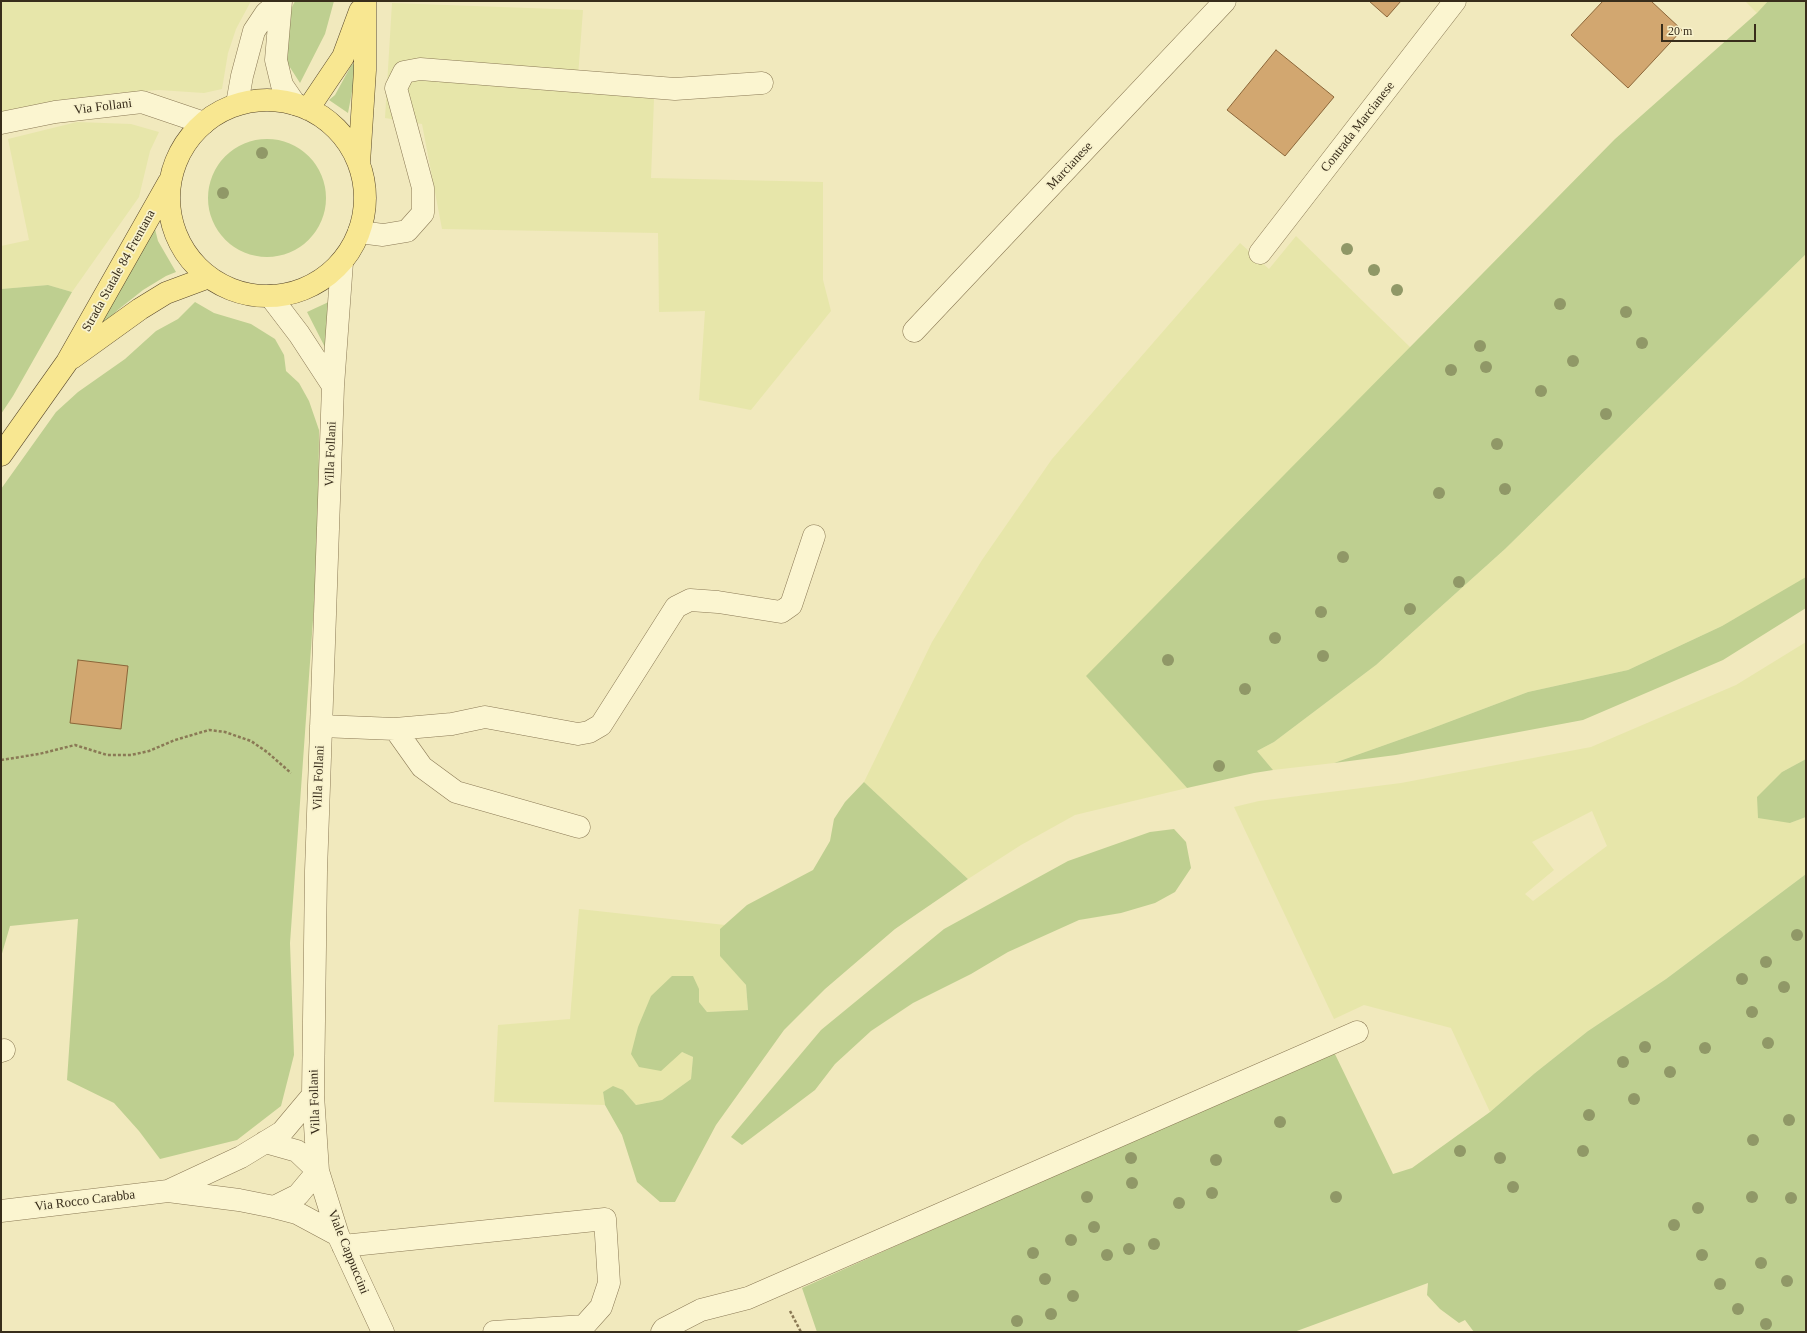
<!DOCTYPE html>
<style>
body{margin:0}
#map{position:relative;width:1807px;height:1333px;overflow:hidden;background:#f1e9bd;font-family:"Times New Roman",serif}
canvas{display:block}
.frame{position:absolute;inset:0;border:2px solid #382d1b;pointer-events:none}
.scale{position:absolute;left:1661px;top:24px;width:95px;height:18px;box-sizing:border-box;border:2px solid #382d1b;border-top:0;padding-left:5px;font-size:12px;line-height:14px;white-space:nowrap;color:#382d1b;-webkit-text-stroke:3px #f8f2cd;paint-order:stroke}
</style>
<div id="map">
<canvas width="1807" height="1333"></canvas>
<div class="frame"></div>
<div class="scale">20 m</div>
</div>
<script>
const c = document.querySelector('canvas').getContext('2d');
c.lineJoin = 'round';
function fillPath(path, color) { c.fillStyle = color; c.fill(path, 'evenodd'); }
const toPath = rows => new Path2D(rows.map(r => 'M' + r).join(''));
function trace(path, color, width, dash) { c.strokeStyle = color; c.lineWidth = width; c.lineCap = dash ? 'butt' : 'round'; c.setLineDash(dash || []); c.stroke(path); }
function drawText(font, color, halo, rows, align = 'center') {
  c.font = font + ' "Times New Roman",serif'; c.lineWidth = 3.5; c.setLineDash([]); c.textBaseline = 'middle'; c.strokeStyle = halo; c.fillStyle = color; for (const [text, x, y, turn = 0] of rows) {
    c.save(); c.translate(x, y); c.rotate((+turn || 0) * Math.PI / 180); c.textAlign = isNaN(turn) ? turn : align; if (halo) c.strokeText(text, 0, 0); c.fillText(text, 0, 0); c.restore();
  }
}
fillPath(toPath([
 [1,1,251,1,236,29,228,53,222,89,204,93,159,90,116,93,1,113],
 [1745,1,1768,1,1757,13],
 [392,3,583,10,577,90,654,99,651,178,823,182,823,280,831,311,751,410,699,400,705,311,659,312,658,233,442,229,422,124,385,118],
 [77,122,131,124,159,132,150,151,139,197,72,292,48,285,1,289,1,246,29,240,8,139],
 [1296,236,1411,348,1087,676,1187,788,1075,815,1021,845,968,879,864,782,932,642,982,560,1052,459,1240,243,1269,269],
 [1806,254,1806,577,1803,581,1722,626,1628,670,1528,692,1430,729,1334,763,1273,770,1257,751,1274,742,1376,665,1505,549],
 [1806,642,1806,759,1782,772,1790,823,1806,817,1806,874,1666,979,1588,1031,1535,1073,1490,1112,1451,1028,1364,1005,1334,1019,1234,807,1259,801,1401,783,1591,747,1736,685],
 [1592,811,1607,846,1533,901,1525,894,1554,870,1532,842],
 [579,909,725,925,720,929,720,955,746,985,748,1010,707,1012,699,1002,699,989,682,1052,693,1057,691,1079,662,1100,636,1105,623,1090,603,1092,605,1105,494,1102,498,1025,570,1019]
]), '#e7e6aa');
fillPath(toPath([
 [295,1,334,1,325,34,300,83,284,58,286,34,292,7],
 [1768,1,1806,1,1806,254,1505,549,1376,665,1274,742,1257,751,1273,770,1254,773,1187,788,1086,676,1615,139,1757,13],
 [352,64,356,65,354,81,348,113,329,100,335,95],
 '208 198a59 59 0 1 1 118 0a59 59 0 1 1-118 0Z',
 [155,229,158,241,176,272,166,276,143,290,119,309,95,332],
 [48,285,72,292,13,396,1,414,1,289],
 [333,300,330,357,307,312],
 [195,302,214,313,251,324,275,339,284,355,286,371,299,383,309,401,319,430,318,550,290,943,294,1055,281,1106,237,1140,160,1159,139,1131,114,1103,67,1080,78,919,10,926,1,957,1,489,56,412,78,392,125,359,156,331,178,319],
 [1806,577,1806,608,1723,660,1583,720,1396,755,1334,763,1430,729,1528,692,1628,670,1722,626],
 [1806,759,1806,817,1790,823,1758,818,1757,797,1782,772],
 [864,782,968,879,895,929,825,989,784,1030,716,1125,675,1202,660,1202,637,1182,622,1135,605,1105,603,1092,613,1086,623,1090,636,1105,662,1100,691,1079,693,1057,682,1052,661,1071,639,1067,631,1054,638,1027,651,996,672,976,693,976,699,989,699,1002,707,1012,748,1010,746,985,720,956,720,929,747,905,813,870,830,841,834,819,845,802],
 [1174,829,1186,842,1191,868,1175,892,1155,903,1121,913,1079,920,1008,952,971,974,913,1003,871,1031,835,1064,815,1090,742,1145,731,1137,821,1030,944,929,1068,861,1150,832],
 [1806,874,1806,1332,1474,1332,1465,1320,1459,1323,1440,1309,1427,1295,1428,1283,1294,1332,817,1332,802,1288,1333,1050,1393,1174,1412,1168,1490,1112,1535,1073,1588,1031,1666,979]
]), '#becf90');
const building = toPath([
 [1369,1,1401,1,1387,17,1369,1],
 [1603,1,1651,1,1682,30,1628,88,1571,35,1603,1],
 [1276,50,1334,97,1285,156,1227,110,1276,50],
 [78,660,128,666,121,729,70,723,78,660]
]);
fillPath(building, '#d2a770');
trace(building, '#8b6639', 1);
const minor = toPath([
 [281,1,276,60,282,85,295,104],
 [237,104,242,76,254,31,266,13,281,1],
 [1,123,55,112,142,102,204,123],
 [359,232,383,235,407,231,423,213,423,188,396,88,404,72,420,69,675,89,762,83],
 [1260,253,1455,1],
 [342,262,333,386,316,871,313,1095,318,1171,338,1235,383,1332],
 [270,296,299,334,333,386],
 [914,331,1225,1],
 [321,726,395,729,452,724,485,717,578,734,589,732,601,725,676,607,690,600,718,602,781,612,791,605,814,536],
 [395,729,422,767,456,792,579,827],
 [1,1051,4,1050],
 [265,1142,297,1151,318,1171],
 [168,1191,241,1157,282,1132,313,1095],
 [274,1207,298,1195,318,1171],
 [1,1211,168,1191,239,1200,274,1207,297,1213,338,1235],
 [343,1246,605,1219,609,1283,601,1307,584,1326,494,1332],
 [662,1332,664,1329,701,1310,748,1298,1357,1032]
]);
const major = toPath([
 '169 198a98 98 0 1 1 196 0a98 98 0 1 1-196 0Z',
 [308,109,343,57,360,11],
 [359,163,365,70,365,1],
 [72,358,140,309,166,293,209,277],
 [1,455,67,362,169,182]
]);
trace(minor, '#8a7955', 23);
trace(major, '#57462a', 23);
trace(toPath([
 [1,760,39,754,75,745,107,755,131,755,149,751,175,740,209,730,225,732,251,741,267,752,291,773],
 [790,1311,801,1332]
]), '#8a7955', 2.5, [3, 2]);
trace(minor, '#fbf5d0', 22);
trace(major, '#f8e791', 22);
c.fillStyle = '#909867';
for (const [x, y] of [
 [262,153],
 [223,193],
 [1347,249],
 [1374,270],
 [1397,290],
 [1560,304],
 [1626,312],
 [1642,343],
 [1480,346],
 [1573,361],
 [1486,367],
 [1451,370],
 [1541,391],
 [1606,414],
 [1497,444],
 [1505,489],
 [1439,493],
 [1343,557],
 [1459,582],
 [1410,609],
 [1321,612],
 [1275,638],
 [1323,656],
 [1168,660],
 [1245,689],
 [1219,766],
 [1797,935],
 [1766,962],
 [1742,979],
 [1784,987],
 [1752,1012],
 [1768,1043],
 [1645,1047],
 [1705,1048],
 [1623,1062],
 [1670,1072],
 [1634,1099],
 [1589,1115],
 [1789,1120],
 [1280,1122],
 [1753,1140],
 [1460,1151],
 [1583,1151],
 [1131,1158],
 [1500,1158],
 [1216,1160],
 [1132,1183],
 [1513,1187],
 [1212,1193],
 [1087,1197],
 [1336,1197],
 [1752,1197],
 [1791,1198],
 [1179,1203],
 [1698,1208],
 [1674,1225],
 [1094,1227],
 [1071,1240],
 [1154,1244],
 [1129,1249],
 [1033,1253],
 [1107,1255],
 [1702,1255],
 [1761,1263],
 [1045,1279],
 [1787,1281],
 [1720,1284],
 [1073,1296],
 [1738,1309],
 [1051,1314],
 [1017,1321],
 [1766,1324]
]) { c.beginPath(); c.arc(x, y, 6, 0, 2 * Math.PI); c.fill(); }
drawText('13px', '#382d1b', '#f8f2cd', [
 ["Via Follani",103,107,-7],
 ["Contrada Marcianese",1358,127,-52],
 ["Marcianese",1070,166,-47],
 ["Strada Statale 84 Frentana",119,271,-61],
 ["Villa Follani",331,454,-88],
 ["Villa Follani",319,778,-88],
 ["Villa Follani",315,1102,-92],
 ["Via Rocco Carabba",85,1201,-7],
 ["Viale Cappuccini",348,1252,68]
]);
</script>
